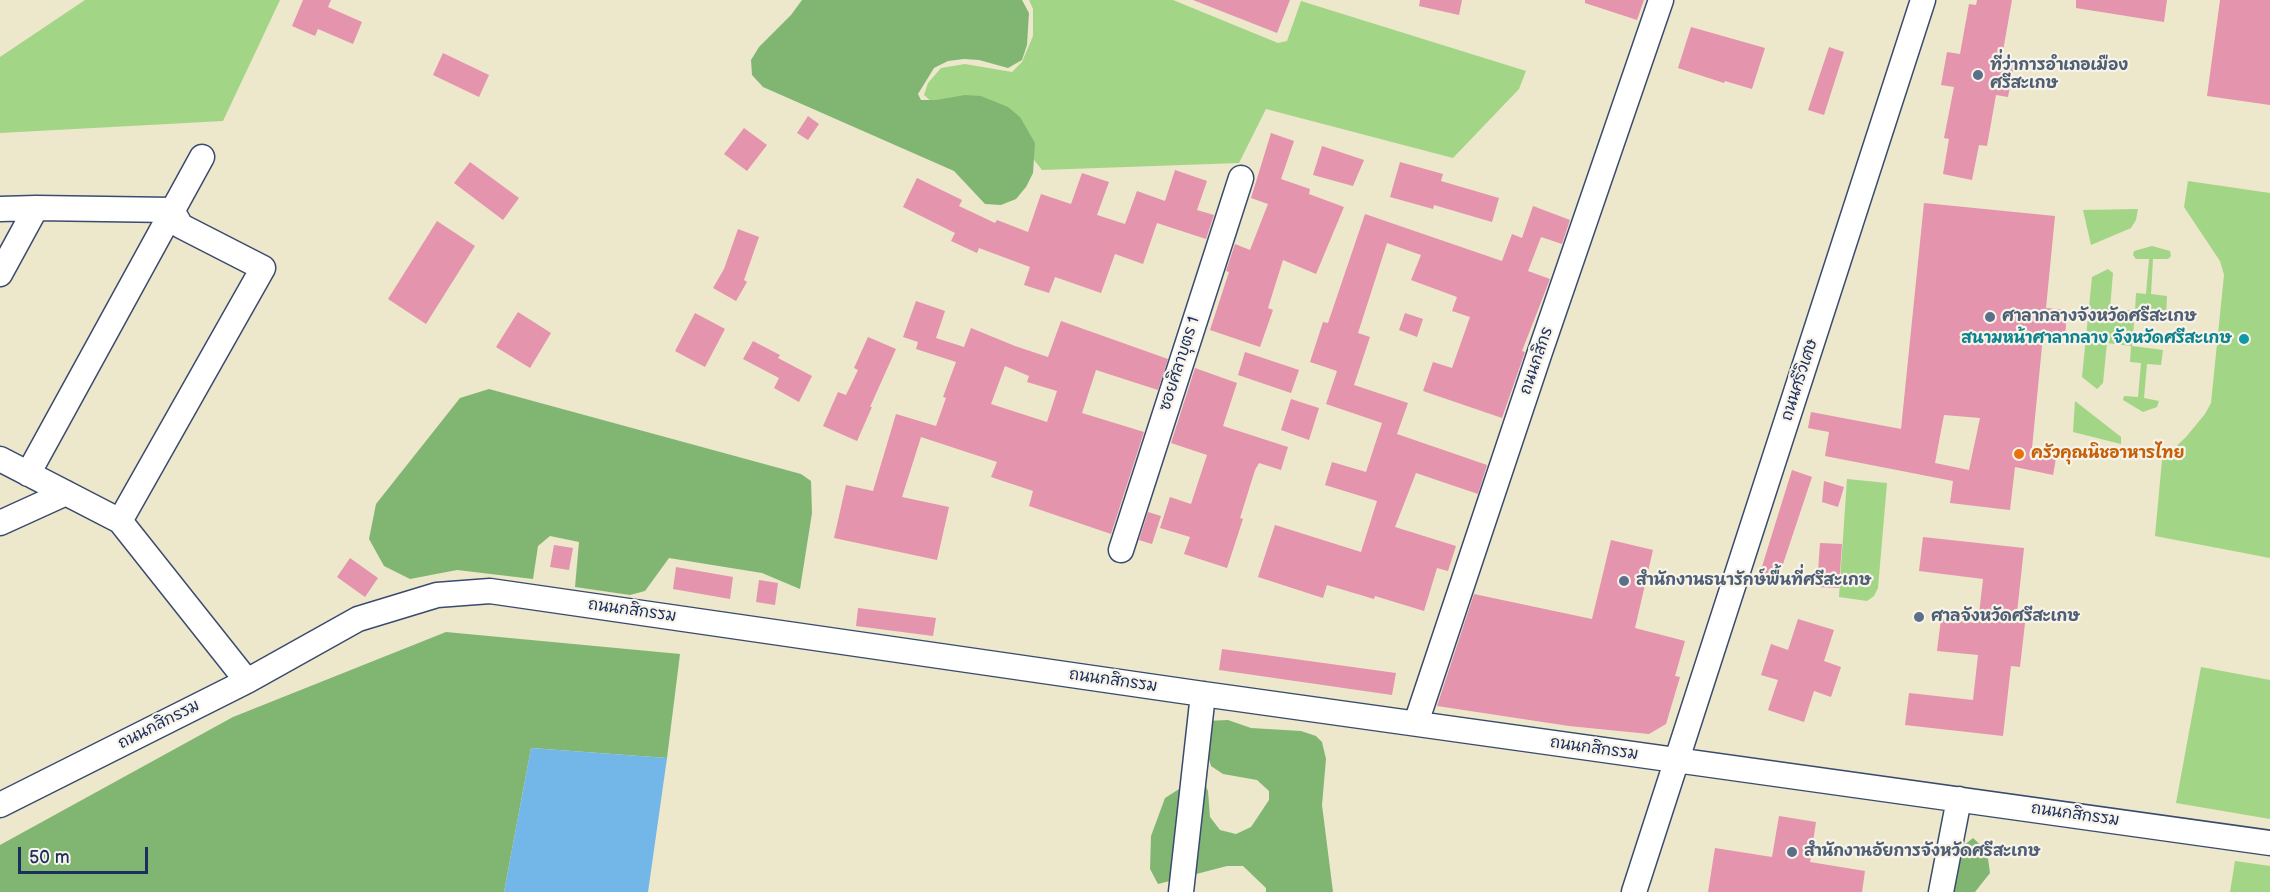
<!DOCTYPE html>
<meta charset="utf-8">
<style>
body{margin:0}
#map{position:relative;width:2270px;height:892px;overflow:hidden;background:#ede7cc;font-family:"Balsamiq Sans",sans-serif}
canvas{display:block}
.scale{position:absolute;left:18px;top:847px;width:130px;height:27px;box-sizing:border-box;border:3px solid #1b2f5e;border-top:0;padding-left:8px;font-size:18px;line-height:21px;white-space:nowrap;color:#1b2f5e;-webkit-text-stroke:4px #f7f3e8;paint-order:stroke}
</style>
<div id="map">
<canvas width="2270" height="892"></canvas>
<div class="scale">50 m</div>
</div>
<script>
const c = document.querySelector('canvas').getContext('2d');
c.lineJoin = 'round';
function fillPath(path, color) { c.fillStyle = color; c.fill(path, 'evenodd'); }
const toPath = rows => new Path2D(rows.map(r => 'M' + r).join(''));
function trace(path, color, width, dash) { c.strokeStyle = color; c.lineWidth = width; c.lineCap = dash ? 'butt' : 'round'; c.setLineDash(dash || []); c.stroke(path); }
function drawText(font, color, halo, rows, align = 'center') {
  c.font = font + ' "Balsamiq Sans","Playpen Sans Thai",sans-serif'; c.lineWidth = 4.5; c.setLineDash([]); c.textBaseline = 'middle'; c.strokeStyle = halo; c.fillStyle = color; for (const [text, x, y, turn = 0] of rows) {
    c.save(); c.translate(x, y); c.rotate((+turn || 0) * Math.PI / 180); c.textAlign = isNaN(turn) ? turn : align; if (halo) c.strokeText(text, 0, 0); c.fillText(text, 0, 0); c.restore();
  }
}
fillPath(toPath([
 [85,0,280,0,223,121,0,133,0,57],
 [1029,0,1173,0,1278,43,1287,41,1301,1,1526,71,1519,89,1453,158,1266,109,1239,163,1042,170,997,113,934,104,924,95,928,83,941,68,965,64,1012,72,1022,62,1033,36,1033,9],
 [2188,181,2270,193,2270,558,2155,536,2162,460,2186,437,2205,414,2211,403,2224,275,2220,261,2184,207],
 [2138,209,2136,220,2131,228,2091,245,2083,210],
 [2152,246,2170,251,2171,256,2168,259,2153,259,2151,294,2167,296,2166,315,2135,311,2132,346,2163,350,2161,365,2147,364,2144,398,2159,401,2157,407,2143,412,2123,400,2124,396,2138,397,2141,363,2130,362,2131,346,2107,343,2103,383,2097,389,2082,377,2092,277,2108,269,2113,273,2110,308,2135,311,2136,293,2146,294,2149,259,2136,259,2133,255,2134,251],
 [2075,401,2121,437,2121,444,2073,432],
 [1847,479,1887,483,1878,588,1874,596,1867,601,1839,597],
 [2201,667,2270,680,2270,819,2176,803],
 [2235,861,2270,866,2270,892,2230,892]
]), '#a2d585');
fillPath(toPath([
 [802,0,1022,0,1029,13,1027,45,1022,60,1008,68,979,60,964,59,948,61,934,68,918,94,921,100,936,100,965,95,981,96,1008,107,1020,117,1035,143,1033,173,1026,187,1016,199,1001,205,985,204,954,171,763,87,752,75,751,60,759,47,791,15],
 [489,389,801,474,811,481,812,513,800,589,762,573,669,558,645,591,630,595,575,587,579,542,550,536,538,546,533,579,457,570,410,579,384,566,369,539,376,504,460,398],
 [446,632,680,654,667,758,531,748,504,892,0,892,0,845,233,717],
 [1228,720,1251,728,1301,731,1316,736,1322,742,1326,759,1322,805,1333,892,1266,892,1266,888,1243,866,1227,866,1158,884,1150,869,1151,836,1165,798,1201,775,1208,791,1210,817,1220,830,1236,834,1251,827,1269,800,1269,791,1257,780,1223,774,1211,766,1202,737,1205,721],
 [1973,838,1987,851,1990,873,1975,892,1947,892,1953,854]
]), '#81b672');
fillPath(toPath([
 [531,748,667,758,648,892,504,892]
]), '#73b7e9');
fillPath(toPath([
 [303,0,331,0,328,7,362,22,353,44,318,29,315,36,292,26],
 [1193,0,1290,0,1277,33],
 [1420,0,1462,0,1459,15,1419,6],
 [1585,0,1644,0,1637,20,1585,3],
 [1977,0,2012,0,2001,62,2014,65,2008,97,1996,95,1987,146,1979,145,1972,180,1943,174,1949,139,1944,138,1954,87,1941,85,1947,52,1960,54,1969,4,1976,5],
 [2076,0,2167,0,2164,22,2076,8],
 [2220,0,2270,0,2270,105,2207,96],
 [1691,27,1765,48,1752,89,1725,81,1724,83,1678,68],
 [1829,47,1844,52,1824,115,1808,110],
 [443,53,489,75,479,97,433,75],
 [808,116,819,124,808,140,797,133],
 [744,128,767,145,747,171,724,154],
 [1271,133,1294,141,1281,179,1310,189,1309,194,1344,207,1316,274,1283,260,1268,308,1273,310,1260,347,1210,330,1229,272,1226,271,1235,244,1250,250,1268,204,1251,198],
 [1322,146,1364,160,1353,186,1313,175],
 [470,162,519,198,503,220,454,183],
 [1400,162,1443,174,1441,181,1499,198,1492,222,1434,205,1433,209,1390,197],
 [1175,170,1207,181,1197,210,1214,215,1206,239,1157,223,1143,264,1115,254,1101,293,1055,277,1049,293,1024,285,1030,267,979,248,977,253,951,241,955,233,903,207,917,178,962,200,959,206,995,223,997,220,1028,232,1041,194,1071,204,1082,173,1109,182,1097,215,1125,224,1137,191,1165,201],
 [1924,203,2055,216,2046,308,2067,310,2065,338,2043,336,2032,448,2057,453,2053,475,2015,467,2010,510,1950,503,1953,481,1825,456,1829,432,1808,428,1811,412,1901,429],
 [1944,415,1980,418,1969,470,1935,463],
 [1533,206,1570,220,1562,244,1541,237,1528,271,1550,279,1522,351,1525,352,1502,418,1423,391,1433,362,1452,368,1470,317,1452,311,1457,297,1411,280,1421,255,1387,243,1358,333,1370,337,1354,385,1408,403,1397,434,1487,465,1478,494,1416,473,1395,527,1456,546,1448,571,1437,568,1424,611,1375,596,1374,599,1327,585,1323,598,1258,577,1275,525,1361,552,1377,501,1325,485,1332,462,1366,472,1382,423,1326,404,1337,371,1310,362,1323,322,1328,323,1365,214,1502,261,1512,234,1522,238],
 [437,221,475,246,426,324,388,299],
 [738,229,759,237,744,280,747,282,736,301,713,288,724,269],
 [916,301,945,311,936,338,964,347,971,328,1015,346,1048,357,1061,321,1168,359,1158,390,1096,370,1082,413,1144,432,1111,534,1029,506,1033,491,991,477,997,462,921,437,902,497,949,507,937,560,834,538,846,485,873,491,896,414,936,426,946,398,943,397,956,362,916,349,918,342,903,337],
 [1005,366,1029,376,1027,382,1057,391,1047,422,991,404],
 [518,312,551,333,530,368,496,347],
 [695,313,725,329,705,367,675,351],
 [1405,313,1423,319,1417,337,1399,330],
 [868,337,896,349,870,407,872,407,857,441,823,426,838,392,846,395,858,370,854,368],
 [753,341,780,355,778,358,812,376,799,402,774,388,779,378,743,359],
 [1245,352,1299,370,1291,393,1238,375],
 [1195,368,1237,383,1223,426,1288,447,1281,470,1259,463,1255,470,1240,518,1243,519,1227,568,1184,554,1190,537,1160,528,1170,497,1191,504,1207,455,1171,443],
 [1291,399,1319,408,1309,440,1281,430],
 [1792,470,1812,477,1778,579,1760,573],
 [1824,481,1844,487,1838,507,1822,502],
 [1148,512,1161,516,1152,544,1139,540],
 [1923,537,2024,548,2016,622,2025,623,2020,667,2011,666,2003,736,1905,725,1909,693,1973,700,1978,655,1937,651,1941,619,1978,623,1983,579,1919,571],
 [1611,540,1653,550,1635,628,1685,641,1675,676,1680,677,1666,724,1649,734,1569,726,1437,706,1474,594,1592,619],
 [1820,543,1842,544,1839,588,1817,587],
 [554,545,573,548,569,570,550,567],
 [350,558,378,578,365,597,337,577],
 [676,567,733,577,730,599,673,589],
 [759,580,778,583,775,605,756,602],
 [858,608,936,618,933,636,856,626],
 [1798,619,1834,630,1824,661,1841,667,1831,697,1814,691,1804,722,1768,710,1778,680,1761,675,1771,644,1788,650],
 [1222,649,1396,673,1392,695,1219,670],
 [1779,816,1816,822,1810,862,1865,871,1862,892,1708,892,1715,848,1772,857]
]), '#e494ac');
const minor = toPath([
 [0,209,36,208,172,210,181,226,263,268,120,521],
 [0,274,36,208],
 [0,459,120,521,247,681],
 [28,474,202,157],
 [0,523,66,493],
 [1121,550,1241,178],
 [1416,723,1540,352,1661,0],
 [0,805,247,681,358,619,437,595,490,591,1203,694,2270,843],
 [1181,892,1203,694],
 [1634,892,1923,0],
 [1941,892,1959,799]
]);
trace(minor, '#3a4b6e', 27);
trace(minor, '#fff', 24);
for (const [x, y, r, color] of [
 [1978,75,6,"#5c6f8a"],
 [1990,317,6,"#5c6f8a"],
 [2244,339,6,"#0f9aa8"],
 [2019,454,6,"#e8710a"],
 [1624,581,6,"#5c6f8a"],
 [1919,617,6,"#5c6f8a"],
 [1792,852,6,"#5c6f8a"]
]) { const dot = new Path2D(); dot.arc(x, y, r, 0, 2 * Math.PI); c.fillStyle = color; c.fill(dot); trace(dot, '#f7f3e8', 2); }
drawText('bold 16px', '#4e5e75', '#f7f3e8', [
 ["ที่ว่าการอำเภอเมือง",1990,66],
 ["ศรีสะเกษ",1990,84],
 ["ศาลากลางจังหวัดศรีสะเกษ",2002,317],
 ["สำนักงานธนารักษ์พื้นที่ศรีสะเกษ",1636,581],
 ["ศาลจังหวัดศรีสะเกษ",1931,617],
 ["สำนักงานอัยการจังหวัดศรีสะเกษ",1804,852]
], 'left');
drawText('bold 16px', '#0d838f', '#f7f3e8', [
 ["สนามหน้าศาลากลาง จังหวัดศรีสะเกษ",2232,339]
], 'right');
drawText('16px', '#1b2f5e', '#f7f3e8', [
 ["ถนนกสิกร",1537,361,-71],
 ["ซอยศิลาบุตร 1",1180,364,-72],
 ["ถนนศรีวิเศษ",1800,380,-72],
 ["ถนนกสิกรรม",632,611,8],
 ["ถนนกสิกรรม",1113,681,8],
 ["ถนนกสิกรรม",159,725,-27],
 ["ถนนกสิกรรม",1594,749,8],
 ["ถนนกสิกรรม",2075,815,8]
]);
drawText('bold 16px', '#c56008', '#f7f3e8', [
 ["ครัวคุณนิชอาหารไทย",2031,454]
], 'left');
</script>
